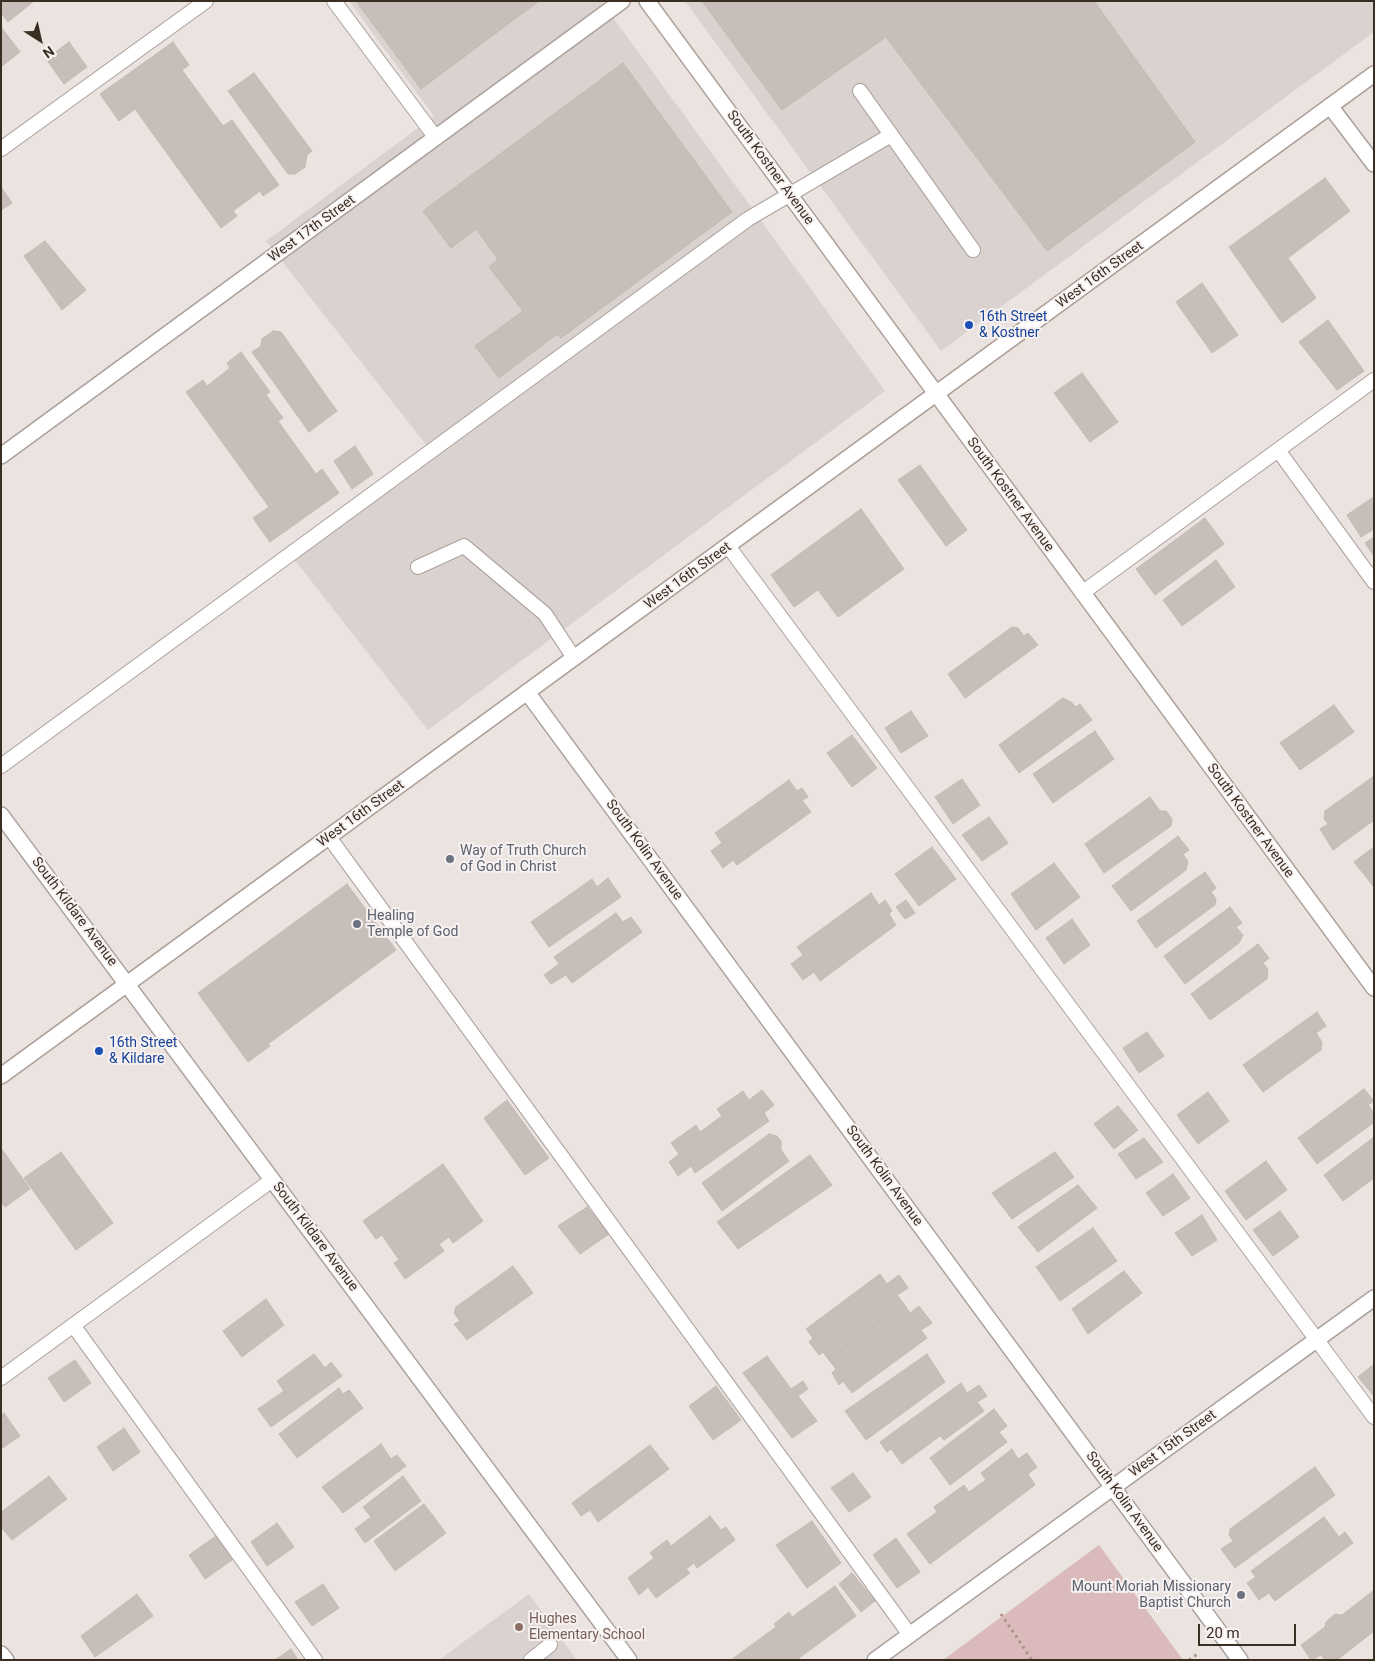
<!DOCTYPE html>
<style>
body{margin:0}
#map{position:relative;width:1375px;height:1661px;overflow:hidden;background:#eae3e0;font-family:Roboto,sans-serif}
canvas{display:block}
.frame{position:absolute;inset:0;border:2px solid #3a2d22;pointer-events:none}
.north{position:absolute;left:15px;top:15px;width:50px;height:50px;-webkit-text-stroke:4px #f7f2f1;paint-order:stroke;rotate:145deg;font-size:14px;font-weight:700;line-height:20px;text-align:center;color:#3a2d22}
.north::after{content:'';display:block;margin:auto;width:18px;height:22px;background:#3a2d22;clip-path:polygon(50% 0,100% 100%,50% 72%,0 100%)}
.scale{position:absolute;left:1198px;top:1624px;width:98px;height:22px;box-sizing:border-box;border:2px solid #3a2d22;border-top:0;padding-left:6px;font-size:15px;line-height:18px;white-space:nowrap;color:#3a2d22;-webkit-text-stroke:4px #f7f2f1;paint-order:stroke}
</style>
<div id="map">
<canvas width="1375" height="1661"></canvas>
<div class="frame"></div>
<div class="north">N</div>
<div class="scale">20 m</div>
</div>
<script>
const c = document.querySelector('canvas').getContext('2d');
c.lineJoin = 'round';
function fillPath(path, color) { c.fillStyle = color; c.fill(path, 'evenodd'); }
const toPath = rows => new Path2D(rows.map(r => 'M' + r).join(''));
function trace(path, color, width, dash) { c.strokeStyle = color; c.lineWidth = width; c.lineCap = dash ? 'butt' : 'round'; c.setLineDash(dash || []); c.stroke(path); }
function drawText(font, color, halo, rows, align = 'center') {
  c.font = font + ' Roboto,sans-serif'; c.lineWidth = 4; c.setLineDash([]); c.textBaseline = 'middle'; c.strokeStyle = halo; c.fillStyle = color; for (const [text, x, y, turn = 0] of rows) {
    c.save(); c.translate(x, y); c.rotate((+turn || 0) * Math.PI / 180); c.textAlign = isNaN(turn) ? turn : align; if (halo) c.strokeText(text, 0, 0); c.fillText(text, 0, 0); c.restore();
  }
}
fillPath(toPath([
 [349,1,601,1,885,391,428,730,294,559,435,456,266,241,434,116],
 [685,1,1374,1,1374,32,941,351],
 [529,1594,577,1660,439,1660]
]), '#dad2cf');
fillPath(toPath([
 [1099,1545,1183,1660,943,1660]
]), '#dbbabb');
const building = toPath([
 [1,1,34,1,8,22,1,13,1,1],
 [356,1,539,1,421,89,356,1],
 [702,1,1094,1,1195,142,1047,251,886,37,782,110,702,1],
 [1,27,20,52,1,67,1,27],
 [69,42,87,67,64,84,46,59,69,42],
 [173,42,189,65,182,70,223,126,232,120,279,185,263,196,260,191,233,211,237,216,221,228,135,109,119,121,100,94,173,42],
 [623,63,732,212,561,338,557,334,499,378,475,346,523,311,489,267,498,259,476,229,451,248,423,211,623,63],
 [254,73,312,151,307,155,305,167,295,174,288,174,228,91,254,73],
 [1325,178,1350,211,1288,258,1316,298,1282,323,1229,247,1325,178],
 [1,187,12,203,1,210,1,187],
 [45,241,86,290,62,310,24,256,45,241],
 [1202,283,1238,335,1212,353,1176,302,1202,283],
 [1328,320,1364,371,1337,390,1299,342,1328,320],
 [273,331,281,332,337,411,309,432,252,352,261,346,262,339,273,331],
 [241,352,270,392,266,395,283,418,278,421,316,474,322,469,339,493,270,542,253,518,269,507,186,392,203,380,207,386,230,368,227,363,241,352],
 [1082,373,1118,422,1090,442,1054,393,1082,373],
 [355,446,373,474,352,489,334,461,355,446],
 [920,465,967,530,946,546,898,480,920,465],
 [1372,498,1374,529,1361,537,1347,515,1372,498],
 [861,509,904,569,838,617,818,590,794,607,771,575,861,509],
 [1205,518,1224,544,1155,595,1136,569,1205,518],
 [1374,537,1374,556,1365,543,1374,537],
 [1216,560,1235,587,1182,626,1163,600,1216,560],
 [1012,627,1018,628,1024,636,1028,633,1038,645,965,698,948,674,1012,627],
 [1063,698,1071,702,1076,707,1080,704,1092,720,1019,773,999,745,1063,698],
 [1334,705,1354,732,1300,770,1280,743,1334,705],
 [911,711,928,736,901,753,885,728,911,711],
 [1095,731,1114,759,1053,803,1033,774,1095,731],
 [852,735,877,768,852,787,827,753,852,735],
 [1374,776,1374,820,1333,850,1320,829,1328,824,1324,819,1325,811,1374,776],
 [962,779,980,805,953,824,935,797,962,779],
 [789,780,797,791,802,788,808,797,802,800,811,812,737,865,733,860,723,868,711,851,722,843,715,833,789,780],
 [1150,797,1160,811,1166,811,1172,819,1171,826,1104,873,1085,844,1150,797],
 [989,817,1008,843,982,861,962,835,989,817],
 [1178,836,1189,850,1183,854,1188,862,1186,870,1131,911,1112,886,1178,836],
 [932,847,956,879,919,906,895,874,932,847],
 [1374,847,1374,887,1354,862,1374,847],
 [1054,863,1080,897,1036,930,1011,894,1054,863],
 [1205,872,1216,888,1211,892,1216,899,1215,905,1156,948,1137,921,1205,872],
 [608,878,621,897,549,947,531,922,592,879,597,887,608,878],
 [347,884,396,950,268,1044,270,1046,248,1062,198,993,347,884],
 [871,893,879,905,885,900,892,911,889,914,896,925,820,981,814,972,803,980,791,964,803,955,797,947,871,893],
 [906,900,915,913,905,919,896,907,906,900],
 [1230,907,1242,923,1236,927,1243,935,1239,943,1185,984,1164,956,1230,907],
 [616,913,623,922,631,917,642,932,572,983,566,975,551,984,544,975,559,964,554,957,616,913],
 [1072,919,1090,945,1064,964,1046,938,1072,919],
 [1258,944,1269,958,1263,963,1268,969,1267,979,1210,1020,1191,994,1258,944],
 [1317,1012,1326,1026,1316,1033,1322,1042,1321,1050,1263,1092,1243,1065,1317,1012],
 [1147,1032,1164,1056,1139,1073,1123,1048,1147,1032],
 [1364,1089,1374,1101,1368,1105,1374,1113,1373,1123,1317,1164,1298,1138,1364,1089],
 [762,1090,774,1105,764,1113,769,1121,695,1173,691,1166,678,1176,669,1162,679,1154,671,1143,696,1125,700,1132,722,1116,717,1109,743,1091,749,1100,762,1090],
 [1208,1092,1229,1121,1198,1144,1177,1115,1208,1092],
 [507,1100,549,1158,525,1175,484,1118,507,1100],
 [1118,1106,1138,1130,1114,1149,1094,1124,1118,1106],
 [769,1134,777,1136,781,1141,781,1150,789,1161,722,1211,702,1183,769,1134],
 [1374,1137,1374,1178,1343,1201,1324,1175,1374,1137],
 [1144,1138,1163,1162,1136,1179,1118,1154,1144,1138],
 [1,1148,30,1189,5,1207,1,1202,1,1148],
 [61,1152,113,1223,76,1250,24,1178,61,1152],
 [1055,1152,1074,1177,1012,1219,992,1193,1055,1152],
 [810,1155,832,1185,738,1249,717,1222,810,1155],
 [1266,1161,1287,1190,1246,1220,1225,1191,1266,1161],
 [443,1164,483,1221,453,1243,449,1237,439,1244,444,1251,405,1279,394,1263,399,1260,382,1235,376,1239,363,1221,443,1164],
 [1173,1174,1190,1198,1163,1216,1146,1193,1173,1174],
 [1078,1185,1097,1208,1038,1252,1018,1227,1078,1185],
 [587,1207,609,1234,580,1254,558,1226,587,1207],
 [1280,1211,1299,1237,1273,1256,1253,1230,1280,1211],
 [1202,1215,1217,1240,1192,1256,1175,1233,1202,1215],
 [1093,1228,1117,1261,1060,1301,1036,1267,1093,1228],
 [513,1266,533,1293,467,1340,454,1324,460,1321,454,1313,456,1307,513,1266],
 [1124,1271,1142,1293,1088,1334,1072,1309,1124,1271],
 [880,1274,887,1284,899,1275,908,1288,897,1295,904,1304,828,1359,823,1352,819,1355,809,1342,813,1338,806,1329,880,1274],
 [266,1299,284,1325,242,1357,223,1331,266,1299],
 [904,1304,910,1313,919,1306,932,1323,921,1330,927,1338,852,1393,843,1381,839,1385,832,1373,836,1369,828,1359,904,1304],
 [314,1354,325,1368,331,1362,342,1376,271,1427,258,1409,284,1391,277,1381,314,1354],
 [927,1354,945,1382,866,1440,845,1411,927,1354],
 [767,1356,791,1389,803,1381,808,1389,798,1396,817,1421,792,1438,743,1373,767,1356],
 [75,1360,91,1383,64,1402,48,1378,75,1360],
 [1374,1364,1374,1396,1358,1377,1374,1364],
 [961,1383,967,1393,979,1385,987,1396,977,1402,984,1411,944,1440,940,1436,902,1464,891,1449,887,1452,880,1442,961,1383],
 [716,1386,741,1420,713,1440,689,1406,716,1386],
 [339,1388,343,1394,349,1390,363,1408,297,1458,279,1434,339,1388],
 [994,1409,1007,1426,999,1432,1007,1442,950,1485,930,1458,994,1409],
 [4,1413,20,1436,1,1449,1,1416,4,1413],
 [124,1428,140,1452,113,1471,97,1447,124,1428],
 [381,1444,391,1459,397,1455,406,1466,343,1513,322,1487,381,1444],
 [650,1445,669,1469,598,1522,590,1510,581,1516,572,1503,650,1445],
 [1012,1449,1018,1459,1027,1453,1037,1467,1028,1474,1035,1485,930,1564,907,1534,937,1512,934,1507,964,1485,969,1492,986,1480,981,1473,1012,1449],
 [1315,1467,1335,1495,1235,1568,1221,1549,1233,1541,1229,1535,1230,1529,1315,1467],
 [853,1473,871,1497,849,1512,831,1488,853,1473],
 [49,1476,67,1499,12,1540,1,1527,1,1512,49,1476],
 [403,1476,421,1501,365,1543,355,1529,371,1517,363,1507,403,1476],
 [424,1504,446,1533,395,1571,374,1541,424,1504],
 [710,1516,721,1530,726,1527,735,1540,697,1568,694,1563,686,1569,690,1573,656,1598,648,1587,639,1595,628,1578,654,1558,650,1553,667,1540,671,1546,710,1516],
 [1324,1517,1339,1537,1345,1532,1353,1543,1275,1601,1269,1593,1259,1600,1247,1583,1256,1577,1251,1571,1324,1517],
 [812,1521,841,1563,807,1588,776,1545,812,1521],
 [277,1523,294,1547,267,1566,251,1542,277,1523],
 [216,1536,232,1560,205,1579,189,1555,216,1536],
 [896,1538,920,1572,897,1588,873,1555,896,1538],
 [852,1573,875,1601,861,1612,839,1584,852,1573],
 [323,1584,339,1608,312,1626,295,1602,323,1584],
 [835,1586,856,1616,799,1658,774,1624,789,1612,792,1617,835,1586],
 [1373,1591,1374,1631,1337,1660,1325,1660,1321,1655,1311,1660,1301,1645,1325,1627,1326,1622,1335,1614,1342,1615,1373,1591],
 [137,1594,153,1616,95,1657,81,1636,137,1594],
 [776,1627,799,1658,797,1660,731,1660,776,1627],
 [291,1649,298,1660,275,1660,291,1649]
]);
fillPath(building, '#c8beb9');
trace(building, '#c4b8b3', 1);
const lane = toPath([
 [334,1,436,138],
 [860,91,973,250],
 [1,149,206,1],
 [1278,450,1374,582],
 [728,546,1374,1417],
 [418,567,464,546,545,614,574,658],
 [1082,593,1374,380],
 [1,766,748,219,891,135],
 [329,837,910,1635],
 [73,1325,315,1660],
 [1,1378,272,1180],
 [531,1660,550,1645]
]);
const street = toPath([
 [1330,106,1374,164],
 [1,456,622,1],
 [527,692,1240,1660],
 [1,815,629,1660],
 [1,1654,6,1660],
 [875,1660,1374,1298]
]);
const secondary = toPath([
 [647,1,1374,988],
 [1,1076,1374,74]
]);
trace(lane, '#aba19c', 16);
trace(street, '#aba19c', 18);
trace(secondary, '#ad9f97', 18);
trace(toPath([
 [1001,1614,1032,1660],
 [1189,1660,1199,1653]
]), '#ac9382', 3, [2.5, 4]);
trace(lane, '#fff', 14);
trace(street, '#fff', 15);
trace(secondary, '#fff', 15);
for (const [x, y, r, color] of [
 [969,325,5,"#1a4fb4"],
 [450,859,5,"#6b7280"],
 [357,924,5,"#6b7280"],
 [99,1051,5,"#1a4fb4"],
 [1241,1595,5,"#6b7280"],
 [519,1627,5,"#8d6e63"]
]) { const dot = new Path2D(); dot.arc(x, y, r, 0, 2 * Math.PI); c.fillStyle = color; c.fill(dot); trace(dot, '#f7f2f1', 2); }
drawText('14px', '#3a2d22', '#f7f2f1', [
 ["South Kostner Avenue",770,168,54],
 ["West 17th Street",312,229,-36],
 ["West 16th Street",1100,275,-36],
 ["South Kostner Avenue",1010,495,54],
 ["West 16th Street",688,576,-36],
 ["West 16th Street",361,814,-36],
 ["South Kostner Avenue",1250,821,54],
 ["South Kolin Avenue",644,850,54],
 ["South Kildare Avenue",74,912,53],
 ["South Kolin Avenue",884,1176,54],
 ["South Kildare Avenue",315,1237,53],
 ["West 15th Street",1173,1444,-36],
 ["South Kolin Avenue",1124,1502,54]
]);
drawText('14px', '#164399', '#f7f2f1', [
 ["16th Street",979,317],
 ["& Kostner",979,333],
 ["16th Street",109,1043],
 ["& Kildare",109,1059]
], 'left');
drawText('14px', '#5b616d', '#f7f2f1', [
 ["Way of Truth Church",460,851],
 ["of God in Christ",460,867],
 ["Healing",367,916],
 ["Temple of God",367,932],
 ["Mount Moriah Missionary",1231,1587,"right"],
 ["Baptist Church",1231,1603,"right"]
], 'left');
drawText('14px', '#785e54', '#f7f2f1', [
 ["Hughes",529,1619],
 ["Elementary School",529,1635]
], 'left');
</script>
